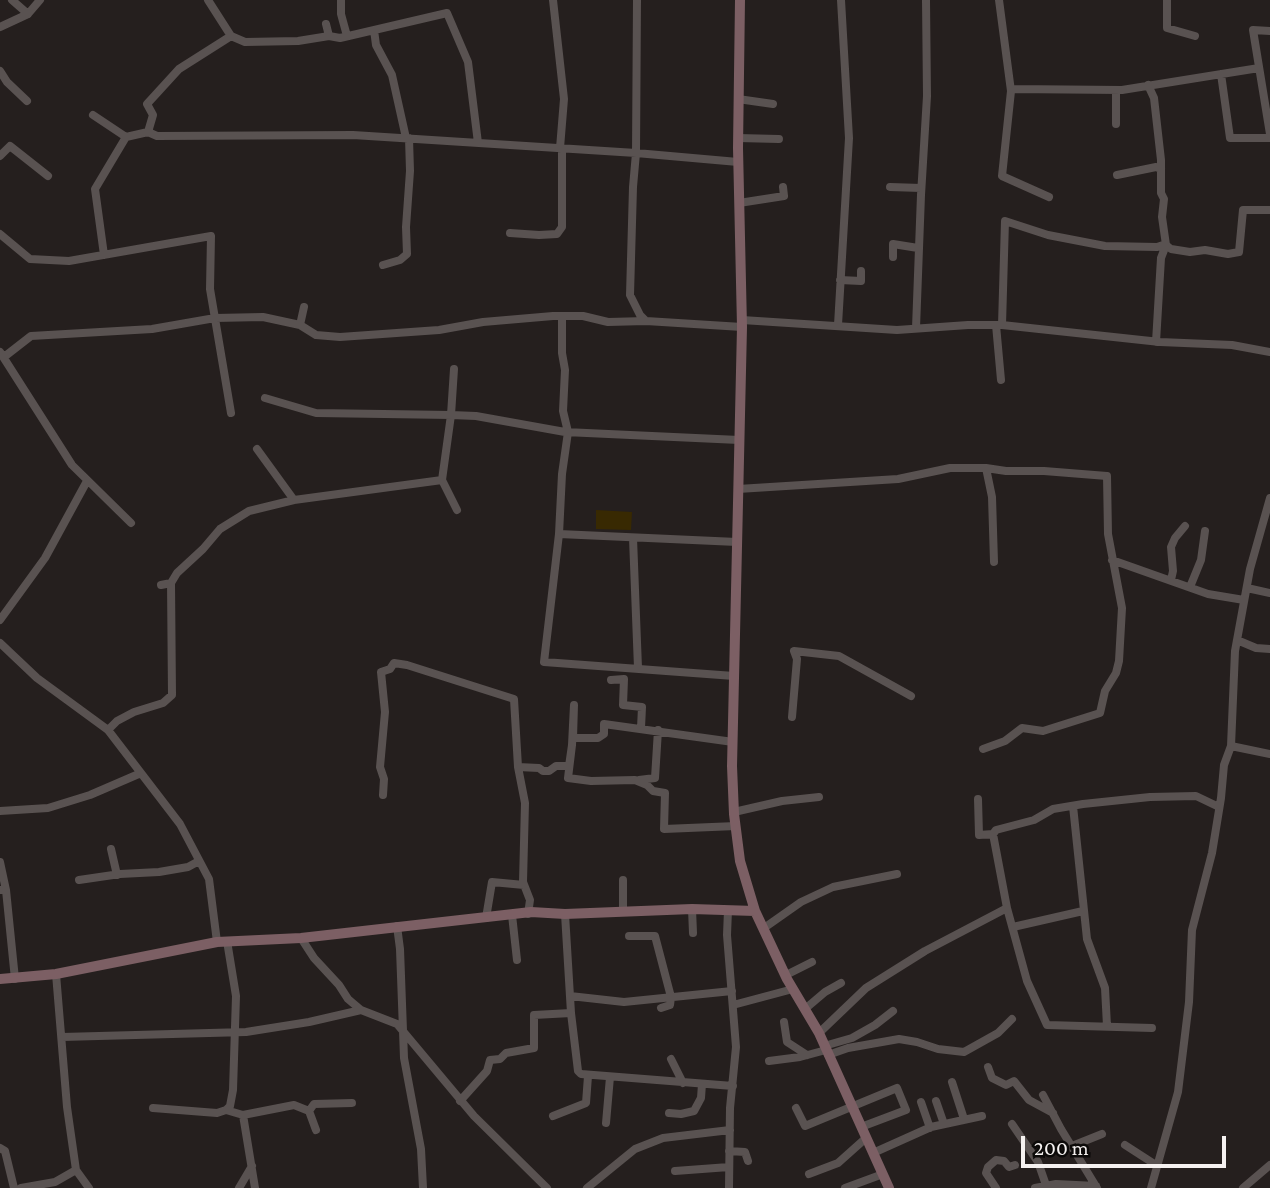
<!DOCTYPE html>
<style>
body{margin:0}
#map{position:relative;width:1270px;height:1188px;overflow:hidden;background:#251f1e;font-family:"Crimson Pro",serif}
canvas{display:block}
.scale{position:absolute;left:1021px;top:1136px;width:205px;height:32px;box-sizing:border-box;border:4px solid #f5f1f0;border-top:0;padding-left:9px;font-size:21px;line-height:24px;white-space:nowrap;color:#f5f1f0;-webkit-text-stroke:5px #0c0a09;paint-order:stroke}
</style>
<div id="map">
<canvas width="1270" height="1188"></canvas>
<div class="scale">200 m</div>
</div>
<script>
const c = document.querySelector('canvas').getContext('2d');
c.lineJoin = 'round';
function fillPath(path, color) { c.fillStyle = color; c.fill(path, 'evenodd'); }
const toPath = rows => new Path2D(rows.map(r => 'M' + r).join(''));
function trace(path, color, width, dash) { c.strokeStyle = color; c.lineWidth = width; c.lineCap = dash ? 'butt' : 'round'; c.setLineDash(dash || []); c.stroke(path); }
fillPath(toPath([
 [596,510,632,512,631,530,596,529]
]), '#382902');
trace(toPath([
 [12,0,28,14],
 [208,0,231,36,179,69,147,104,153,115,148,132,157,136,353,135,636,153,738,162],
 [341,0,341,14,347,36],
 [553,0,564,99,560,148],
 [637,0,636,153,633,187,630,295,640,315,646,321],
 [999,0,1011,91,1002,176,1049,197],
 [1167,0,1167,28,1195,36],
 [0,27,28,14,40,0],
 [374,30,376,45,392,75,406,138],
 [1270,31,1253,30,1270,134],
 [231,36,245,42,298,41,329,36,326,24],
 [329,36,340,38,447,13,468,62,478,143],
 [0,71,7,82,27,101],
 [1221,74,1230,138,1270,138],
 [1148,85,1154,98,1161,160,1161,193,1164,199,1162,217,1166,245,1161,258,1156,342],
 [1011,89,1122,90,1259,68],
 [1116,90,1116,124],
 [738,99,773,104],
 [93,115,126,137],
 [738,138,779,139],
 [0,156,10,146,48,176],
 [1117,175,1156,167,1161,169],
 [890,187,921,188],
 [739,203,784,196,783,187],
 [510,233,539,235,557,234,562,227,562,148],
 [0,234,30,259,69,261,211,236,210,289,231,413],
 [1166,245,1171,249,1190,252,1205,250,1228,254,1239,252,1243,210,1270,210],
 [104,255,95,189,126,137,148,132],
 [893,257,893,244,918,248],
 [383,265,400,260,407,254,406,227,410,171,409,138],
 [840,280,861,281,861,271],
 [562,316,562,353,565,370,563,411,568,432,562,474,559,534,737,542],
 [742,320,897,330,968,325,1002,325,1005,221,1048,235,1105,246,1157,247,1166,244],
 [300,325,304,307],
 [838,325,849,138,841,0],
 [996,325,1001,380],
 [1002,325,1160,342,1232,345,1270,352],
 [916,328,921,195,927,96,926,0],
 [0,352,72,465,131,523],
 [4,357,31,336,152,329,215,318,263,317,300,325,316,335,340,337,439,330,483,322,553,316,583,316,608,322,646,321,742,327],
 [265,398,316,413,451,415,476,416,565,432,739,440],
 [257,449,294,500,442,480,451,415,454,369],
 [986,468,992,497,994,562],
 [442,480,457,510],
 [738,489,898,479,950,468,986,468,1006,471,1044,471,1107,476,1108,534,1122,608,1119,661,1116,673,1105,691,1100,713,1043,731,1022,728,1005,741,983,749],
 [559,534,544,662,734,676],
 [633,538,638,668],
 [1112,560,1208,594,1244,600],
 [1171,580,1173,571,1171,547,1175,538,1185,526],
 [161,585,171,583],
 [1190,587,1201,560,1205,531],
 [1247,588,1270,593],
 [0,620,45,558,87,481],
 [1237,640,1256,648,1270,649],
 [0,643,37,678,108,730,180,824,209,879,217,942],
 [611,680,624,679,623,705,642,707,641,728],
 [792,717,797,659,794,651,839,656,911,696],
 [108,730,117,721,134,712,163,703,172,695,171,583,177,573,203,549,220,529,249,511,294,500],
 [572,745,574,705,573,738,598,738,604,734,604,724,733,742],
 [1231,746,1235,651,1250,569,1270,498],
 [518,767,539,768,543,771,549,771,556,766,569,766,572,745,568,778,591,781,635,780,647,785,653,791,665,793,664,829,736,826],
 [639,780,655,778,658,730],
 [383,795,384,779,380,767,385,712,381,672,390,669,394,663,407,665,514,699,518,767,525,803,523,882,530,900,528,914],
 [978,799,979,835,993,834,996,830,1034,820,1053,809,1083,804,1150,797,1196,796,1219,807],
 [1073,806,1087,939,1105,988,1107,1026],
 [0,811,48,808,90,795,141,773],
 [734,812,782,801,819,797],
 [993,834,1007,908],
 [111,849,117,875],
 [0,862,6,890],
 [79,880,120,874,159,872,188,867,199,861],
 [0,890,6,890,15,979],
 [692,909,693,933],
 [728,910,727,935,736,1047,730,1108,729,1188],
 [623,912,623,880],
 [565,914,571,1013,578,1071,581,1074,733,1086],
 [512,915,517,960],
 [486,918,492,882,524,885],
 [397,926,400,949,404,1058,421,1149,423,1188],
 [1013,927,1083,911],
 [764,928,801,902,833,887,897,874],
 [629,936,655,936,671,997,670,1005,661,1008],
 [301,938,314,958,339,985,348,999,361,1010,397,1024,474,1116,547,1188],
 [56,974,67,1107,76,1170,89,1188],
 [786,975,812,962],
 [570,996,624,1002,732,991],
 [733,1005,793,989],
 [805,1009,825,992,841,983],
 [784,1022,787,1042,807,1055],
 [819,1033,866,988,925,951,1007,908,1027,981,1047,1025,1152,1028],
 [62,1037,246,1032,309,1022,361,1010],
 [824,1046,852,1038,875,1025,893,1011],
 [828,1055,848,1048,899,1039,917,1042,938,1049,964,1052,998,1033,1012,1019],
 [671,1059,683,1083],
 [769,1061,800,1057,826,1050],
 [988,1067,992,1078,1006,1085,1014,1081,1029,1100,1053,1113],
 [952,1082,964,1119],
 [1043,1095,1061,1129,1097,1188],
 [460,1101,487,1071,490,1060,500,1059,506,1053,534,1048,534,1015,571,1013],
 [936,1101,944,1124],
 [921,1102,930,1128],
 [153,1108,217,1113,226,1110,230,1106,233,1090,236,996,227,941],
 [796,1108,805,1126,897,1088,906,1110,861,1127],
 [226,1110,243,1115,294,1105,309,1111,316,1130],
 [309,1111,314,1104,352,1103],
 [669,1113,681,1114,694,1111,701,1098,702,1084],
 [243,1115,255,1188],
 [553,1116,586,1103,588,1076],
 [606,1123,610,1077],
 [1012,1124,1038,1162,1047,1188],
 [1125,1145,1156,1165],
 [1072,1146,1102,1134],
 [0,1148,5,1151,14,1188],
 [729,1151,745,1152,748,1161],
 [873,1153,931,1127,982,1116],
 [675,1171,729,1167],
 [809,1174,838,1163,866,1138],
 [21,1188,55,1182,76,1170],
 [239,1188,252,1166],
 [587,1188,635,1149,663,1138,730,1130],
 [845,1188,883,1174],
 [996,1188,986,1173,988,1167,996,1160,1004,1161,1009,1167,1015,1165],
 [1035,1188,1056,1184,1096,1186],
 [1151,1188,1178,1092,1189,1002,1192,930,1212,853,1221,798,1224,765,1231,746,1270,754],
 [1243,1188,1270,1165]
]), '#595251', 8);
trace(toPath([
 [740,0,738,148,742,327,732,766,734,814,740,861,755,911,787,979,819,1033,889,1188],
 [0,979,56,974,217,942,301,938,531,912,565,914,692,909,755,911]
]), '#7c5f64', 10);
</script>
